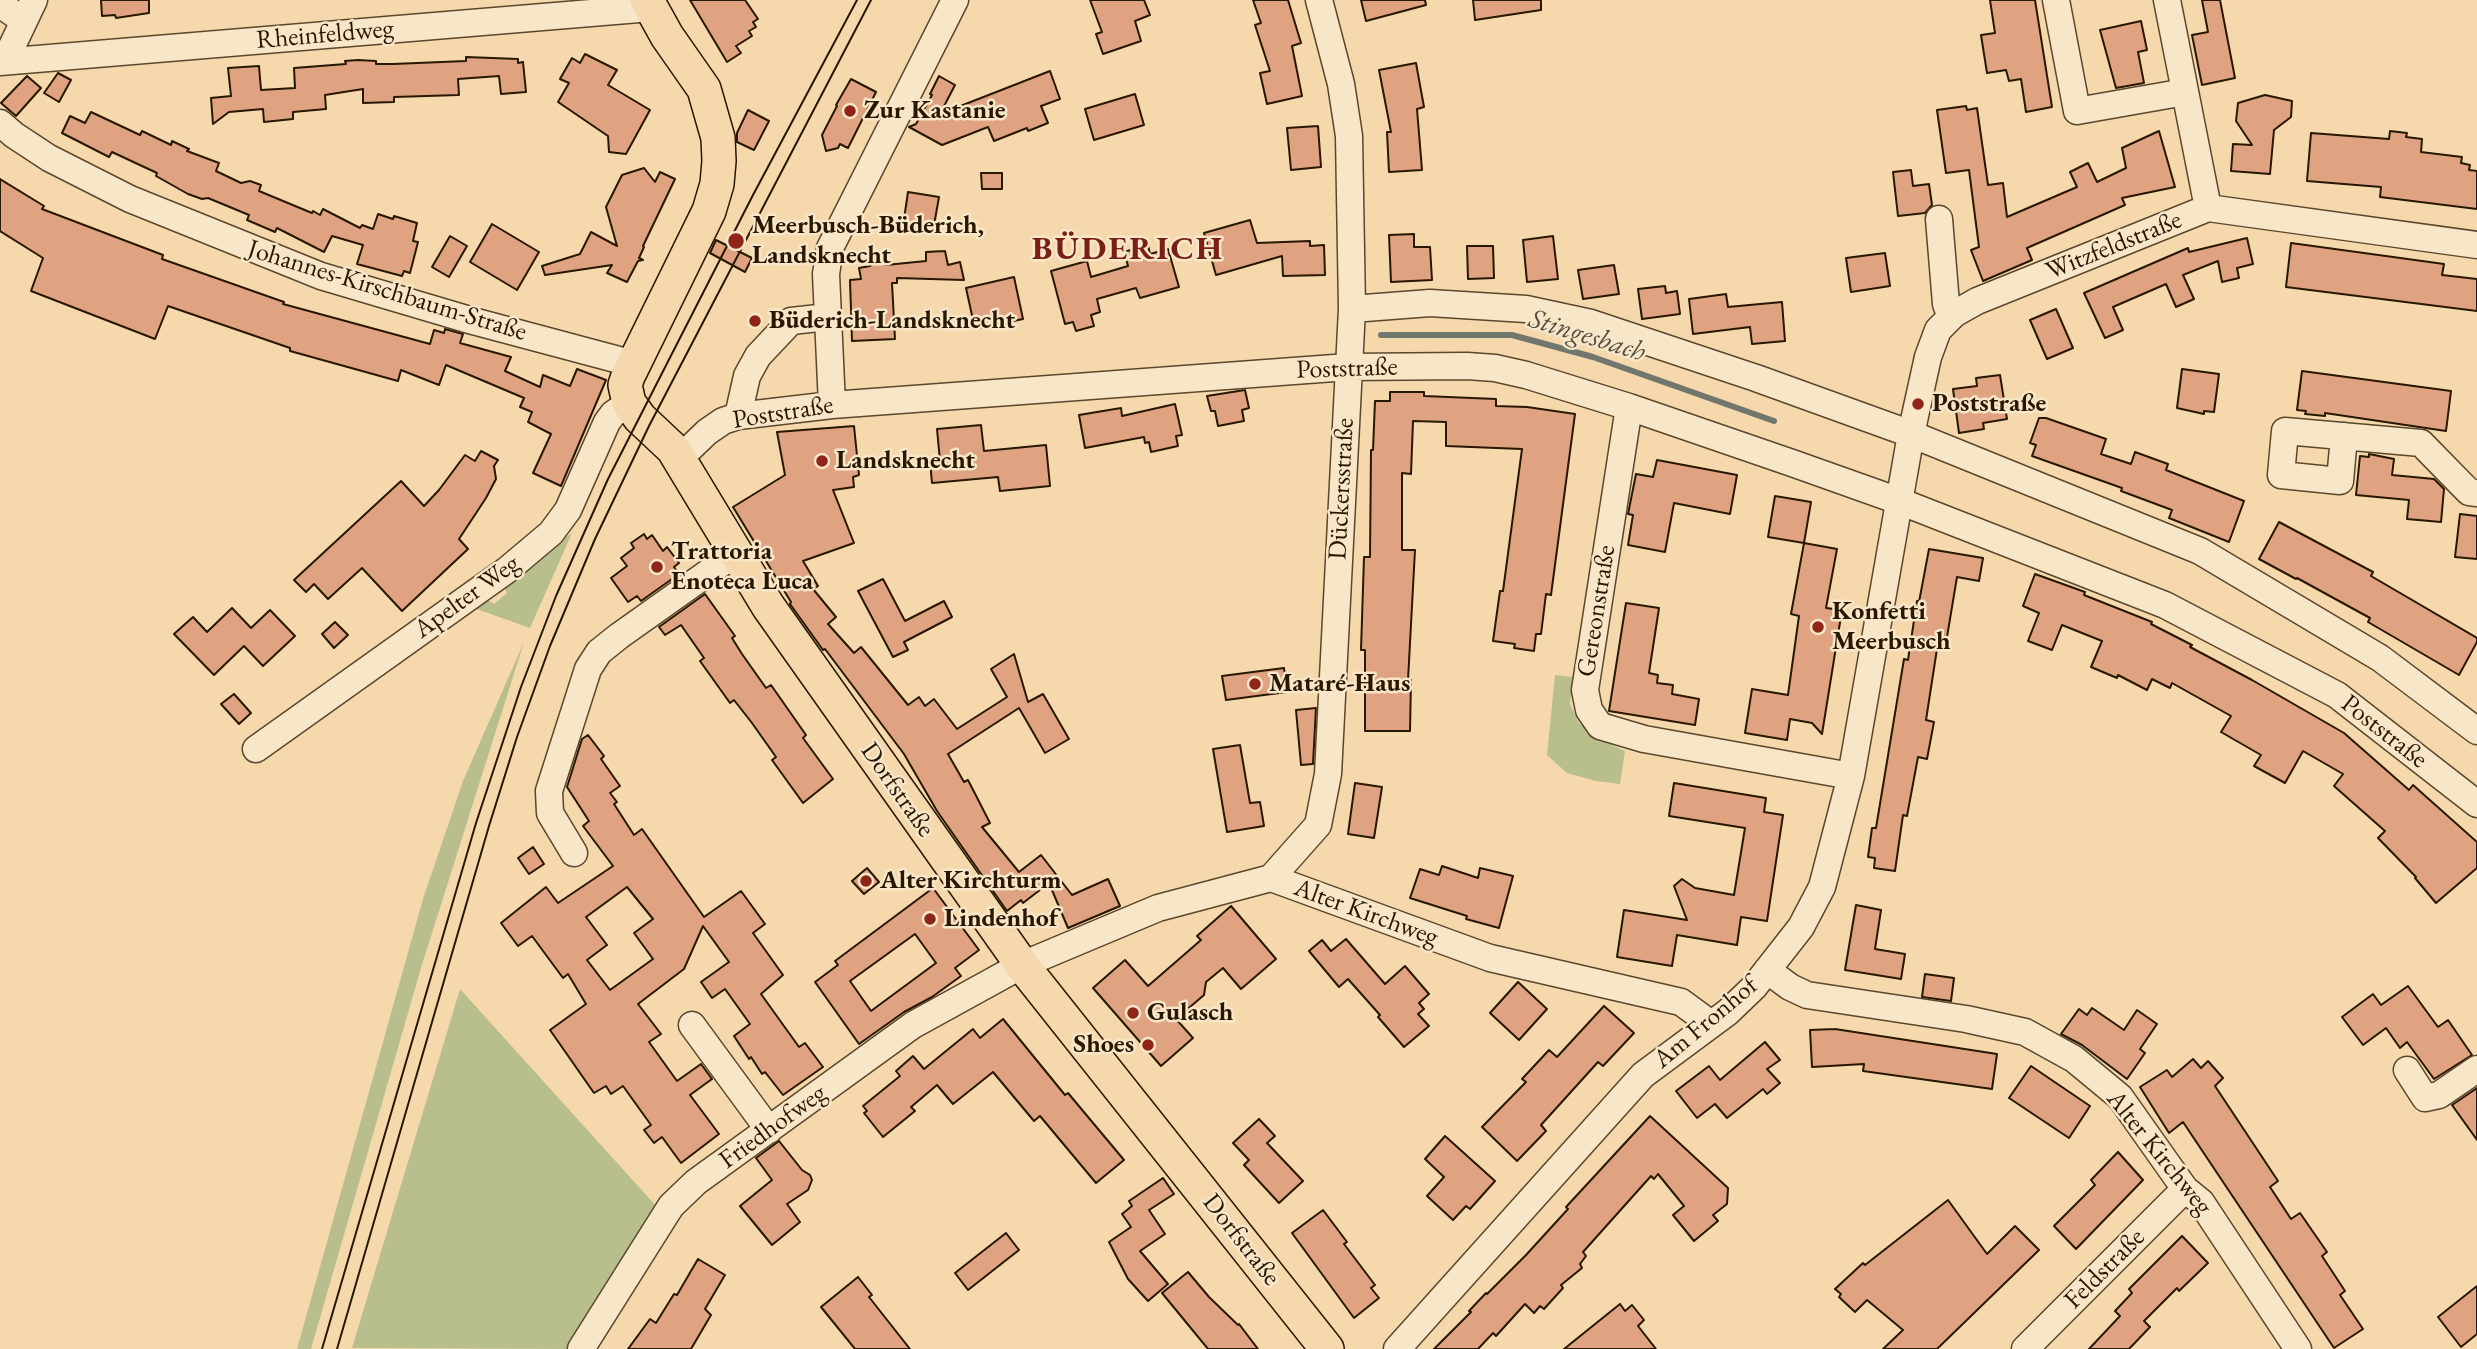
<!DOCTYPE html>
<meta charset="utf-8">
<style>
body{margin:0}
canvas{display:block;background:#f5d8ac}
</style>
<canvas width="2477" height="1349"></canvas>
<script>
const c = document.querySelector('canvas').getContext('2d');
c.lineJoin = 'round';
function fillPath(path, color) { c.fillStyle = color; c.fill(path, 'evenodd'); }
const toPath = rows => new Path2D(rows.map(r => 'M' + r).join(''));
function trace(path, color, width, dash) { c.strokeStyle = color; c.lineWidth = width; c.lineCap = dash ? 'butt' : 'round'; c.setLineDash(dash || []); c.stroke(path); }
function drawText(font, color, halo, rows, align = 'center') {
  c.font = font + ' "EB Garamond",serif'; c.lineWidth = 5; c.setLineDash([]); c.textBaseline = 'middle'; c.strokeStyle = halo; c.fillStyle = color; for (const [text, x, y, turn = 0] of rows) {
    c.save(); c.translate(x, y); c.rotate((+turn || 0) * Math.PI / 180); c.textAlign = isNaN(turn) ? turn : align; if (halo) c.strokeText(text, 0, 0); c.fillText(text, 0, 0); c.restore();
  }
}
fillPath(toPath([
 [572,533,530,628,471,607,484,598,494,604,507,593,502,584],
 [524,642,421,968,311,1349,297,1349,423,899,463,781],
 [1555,675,1573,677,1570,704,1579,723,1603,741,1625,751,1620,784,1596,781,1567,773,1547,755],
 [460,989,657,1207,570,1349,352,1348]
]), '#b8bf8d');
trace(toPath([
 [1381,335,1512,335,1593,357,1774,421]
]), '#71776d', 6);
const building = toPath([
 [101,0,149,0,149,13,116,18,115,15,102,16,101,0],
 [690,0,745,0,758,19,753,22,756,27,749,31,752,36,736,46,741,53,727,62,690,0],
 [1090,0,1144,0,1150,15,1135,21,1141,41,1103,54,1096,34,1102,32,1090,0],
 [1253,0,1288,0,1301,43,1292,46,1302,96,1267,104,1260,73,1270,71,1255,25,1261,23,1253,0],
 [1361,0,1425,0,1426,5,1366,21,1361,0],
 [1473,0,1541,0,1541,10,1475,20,1473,0],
 [1990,0,2035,0,2052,107,2026,112,2021,79,2009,81,2006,70,1987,73,1981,35,1995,33,1990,0],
 [2202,0,2220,0,2235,78,2202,85,2192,35,2208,32,2202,0],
 [2141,21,2147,50,2138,52,2144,83,2116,88,2100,30,2141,21],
 [585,54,617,70,608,85,650,110,626,154,609,152,608,136,558,102,569,83,560,79,572,58,580,63,585,54],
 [466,57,518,59,518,63,523,62,526,92,501,94,499,76,458,79,459,95,394,97,394,102,363,103,363,89,325,95,326,109,293,112,293,119,264,122,263,109,229,112,213,124,211,98,231,96,228,68,259,66,261,90,295,88,294,68,346,64,345,61,358,60,376,61,376,64,393,64,466,61,466,57],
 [1416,63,1424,107,1417,109,1422,170,1389,172,1387,132,1391,132,1379,70,1416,63],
 [1050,71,1060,99,1041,106,1048,123,1028,131,1027,128,994,141,988,127,942,145,909,127,916,124,932,95,930,94,939,76,955,85,940,114,1050,71],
 [58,73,71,80,59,102,44,93,58,73],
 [27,76,41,88,16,116,1,103,27,76],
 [851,79,876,92,848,148,840,144,838,148,826,151,822,135,837,106,836,105,851,79],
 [1135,94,1144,125,1094,140,1085,109,1135,94],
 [2265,95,2292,101,2291,117,2274,130,2270,174,2231,171,2233,144,2252,145,2236,121,2238,103,2265,95],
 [1966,106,1967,110,1977,108,1988,185,2003,183,2007,217,2077,187,2070,172,2088,163,2097,182,2126,168,2122,148,2159,131,2175,187,2122,198,2125,205,2027,248,2032,260,1983,281,1971,250,1979,247,1969,170,1946,173,1937,110,1966,106],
 [748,110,769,121,754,150,737,142,737,133,748,110],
 [91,112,140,135,142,131,171,145,172,141,189,149,187,151,219,163,216,171,241,183,250,181,261,185,259,191,312,213,313,211,320,215,323,209,360,228,362,225,373,229,378,214,393,219,394,216,417,223,413,241,418,242,410,273,404,271,402,276,357,264,363,245,332,236,324,252,277,228,275,232,247,220,249,215,208,198,202,199,188,194,156,176,157,173,112,152,109,157,62,133,70,116,85,123,91,112],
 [1318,126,1321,167,1291,170,1287,128,1318,126],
 [2390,131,2407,133,2406,137,2422,139,2421,152,2462,157,2461,163,2470,165,2469,170,2477,171,2477,209,2380,197,2381,187,2307,181,2311,133,2389,139,2390,131],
 [644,168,655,182,660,172,675,179,643,246,644,247,639,258,643,260,638,261,627,282,607,273,612,265,545,275,542,266,580,254,591,232,617,246,606,207,622,175,644,168],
 [1911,170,1913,186,1929,184,1932,205,1925,213,1898,216,1893,172,1911,170],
 [981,173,1002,173,1002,189,982,189,981,173],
 [0,179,44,206,42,209,163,255,162,259,284,302,283,304,430,344,434,330,444,333,445,329,463,334,460,343,511,357,505,371,540,387,543,375,570,386,577,369,606,380,561,486,533,473,551,434,528,422,532,412,520,407,524,398,446,365,439,385,401,370,398,381,290,351,290,348,168,306,155,339,31,291,43,258,0,231,0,179],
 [908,192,939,197,933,231,903,226,908,192],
 [1250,220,1257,243,1310,241,1310,246,1324,245,1325,275,1283,276,1282,256,1216,275,1204,233,1250,220],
 [492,224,539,252,517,290,470,262,492,224],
 [1414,234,1414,247,1430,247,1432,280,1391,282,1389,235,1414,234],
 [450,236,467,246,449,277,432,267,450,236],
 [1553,236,1558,279,1527,282,1523,240,1553,236],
 [2247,238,2253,264,2237,268,2239,278,2222,282,2218,261,2183,275,2194,299,2176,307,2166,284,2113,307,2123,330,2105,338,2084,293,2188,248,2189,252,2247,238],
 [716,240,752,258,745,272,710,253,716,240],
 [2291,243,2444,264,2442,275,2477,279,2477,311,2286,287,2291,243],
 [1148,245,1150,254,1168,249,1179,287,1140,298,1136,288,1097,299,1100,312,1091,315,1094,326,1076,331,1073,322,1065,324,1051,271,1087,261,1091,277,1128,266,1124,252,1148,245],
 [1467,246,1493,246,1494,278,1468,279,1467,246],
 [945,251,948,265,960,262,964,280,897,278,897,283,892,283,895,339,852,341,850,280,861,279,859,268,870,266,882,256,886,265,926,261,926,252,945,251],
 [1885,253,1890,286,1851,292,1846,258,1885,253],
 [1614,265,1619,294,1583,299,1578,270,1614,265],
 [1014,277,1023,319,975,329,966,288,1014,277],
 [1665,286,1666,293,1677,291,1680,314,1642,319,1638,289,1665,286],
 [1726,294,1728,307,1782,302,1785,341,1752,344,1750,327,1693,334,1689,299,1726,294],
 [2056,309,2073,348,2047,359,2030,320,2056,309],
 [2182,369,2219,374,2214,412,2204,411,2204,414,2177,408,2182,369],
 [2302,371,2451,391,2446,431,2325,413,2325,416,2305,414,2306,411,2297,410,2302,371],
 [2000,375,2007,419,1983,423,1984,429,1959,433,1953,389,1977,386,1976,378,2000,375],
 [1245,390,1249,408,1242,410,1244,421,1218,426,1215,411,1211,411,1207,396,1245,390],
 [1390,392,1424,392,1424,396,1496,399,1496,406,1527,407,1575,414,1551,595,1546,594,1541,634,1536,634,1534,651,1514,648,1515,644,1493,641,1500,591,1503,591,1522,449,1446,446,1446,422,1413,421,1411,474,1402,473,1402,550,1415,550,1408,680,1411,680,1410,731,1365,731,1365,650,1361,650,1364,557,1370,557,1371,450,1373,450,1375,401,1390,401,1390,392],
 [1175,404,1182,435,1176,436,1178,446,1151,452,1149,442,1145,443,1144,437,1085,448,1079,415,1121,408,1122,416,1175,404],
 [2039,418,2046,418,2106,439,2101,454,2131,464,2135,452,2168,464,2166,470,2244,501,2229,542,2169,518,2172,510,2121,491,2122,488,2032,456,2036,445,2030,443,2039,418],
 [981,425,984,451,1046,445,1050,486,1000,491,998,477,932,483,930,462,940,461,937,429,981,425],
 [854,426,859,475,853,477,854,487,833,490,854,543,803,561,818,586,813,589,836,617,828,624,854,653,861,647,908,705,919,697,925,706,934,699,957,729,1007,697,991,669,1014,654,1028,702,1043,694,1069,739,1045,753,1019,708,948,754,964,782,968,780,990,823,982,827,1019,872,1041,855,1072,895,1108,879,1120,906,1068,928,1049,883,1023,903,1021,900,1007,911,937,811,904,754,825,649,823,650,790,604,791,602,733,507,785,475,777,432,854,426],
 [481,451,498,460,494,466,496,479,486,498,459,539,468,549,402,611,362,568,328,599,314,584,306,592,294,580,401,481,424,506,439,490,465,455,475,461,481,451],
 [2369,454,2394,459,2392,475,2434,479,2444,489,2441,522,2407,519,2409,500,2356,495,2360,456,2369,457,2369,454],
 [1657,460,1737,475,1730,514,1674,503,1665,552,1628,545,1633,515,1628,514,1636,474,1653,477,1657,460],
 [1775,496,1811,502,1804,543,1768,537,1775,496],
 [2460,514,2477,516,2477,559,2455,557,2460,514],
 [2279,522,2373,572,2371,576,2477,638,2477,642,2459,675,2368,622,2370,618,2297,578,2296,579,2259,559,2279,522],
 [644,534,647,539,652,535,663,551,667,547,679,563,674,567,679,574,641,601,637,596,628,602,611,578,627,566,621,558,634,548,631,543,644,534],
 [1804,543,1837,549,1826,608,1842,610,1822,734,1812,723,1790,719,1787,740,1745,733,1752,689,1788,695,1799,616,1791,614,1804,543],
 [1929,549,1983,558,1979,581,1957,577,1947,637,1939,636,1926,720,1934,722,1927,759,1918,757,1907,816,1903,815,1895,871,1874,868,1875,858,1868,857,1872,828,1876,828,1904,659,1908,660,1917,601,1919,602,1929,549],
 [2035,574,2085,592,2084,595,2152,622,2151,624,2192,645,2190,647,2252,680,2344,733,2409,790,2413,785,2477,842,2477,868,2436,903,2415,878,2416,877,2378,838,2385,831,2334,786,2343,774,2303,751,2285,783,2254,766,2261,755,2221,732,2231,716,2172,683,2170,688,2152,679,2147,690,2118,675,2117,678,2091,667,2102,641,2062,625,2052,650,2028,641,2039,613,2023,606,2035,574],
 [883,579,905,621,944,601,952,617,904,642,908,650,893,657,858,591,883,579],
 [705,594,735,636,732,638,742,654,766,688,771,685,806,735,803,738,833,779,803,803,772,760,776,757,752,723,734,700,730,703,700,661,704,658,681,625,665,635,659,627,705,594],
 [1626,603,1659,608,1649,673,1658,675,1657,683,1673,685,1672,694,1699,699,1695,725,1609,711,1626,603],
 [232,608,251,628,270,610,295,636,263,666,244,646,214,675,174,634,193,617,207,632,232,608],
 [335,622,348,635,334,648,322,634,335,622],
 [1284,668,1287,692,1226,700,1222,676,1284,668],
 [234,694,251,713,239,724,221,704,234,694],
 [1316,708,1313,764,1301,765,1296,710,1316,708],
 [588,735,604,756,601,759,620,786,610,793,617,802,614,804,634,835,642,829,704,917,741,891,765,924,753,933,783,975,761,994,799,1047,805,1043,823,1067,783,1095,765,1072,762,1074,751,1057,749,1059,734,1036,750,1024,725,989,712,998,701,982,729,962,703,926,684,969,638,1004,661,1034,649,1042,677,1081,701,1064,712,1079,690,1095,719,1134,681,1163,662,1137,654,1143,644,1130,651,1125,623,1086,611,1094,606,1086,594,1093,550,1030,586,1004,568,974,563,978,532,936,518,946,501,923,546,887,558,903,613,866,583,826,589,821,567,787,582,739,588,735],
 [627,887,653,919,634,933,653,959,610,990,587,960,607,945,586,917,627,887],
 [1240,745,1250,803,1260,802,1264,826,1227,832,1213,749,1240,745],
 [1355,783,1382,787,1374,838,1348,834,1355,783],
 [1674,783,1766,798,1764,812,1783,815,1767,921,1741,917,1737,945,1677,935,1672,966,1617,957,1624,910,1687,920,1674,886,1682,879,1695,888,1734,895,1745,828,1669,816,1674,783],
 [533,847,544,864,529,874,518,858,533,847],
 [1442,866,1478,878,1480,868,1513,876,1499,928,1466,919,1467,916,1410,898,1420,869,1439,875,1442,866],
 [867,868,879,882,864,894,852,881,867,868],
 [933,888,979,950,955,968,961,976,932,997,904,1012,859,1044,815,982,838,965,835,961,933,888],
 [915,934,936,963,871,1011,850,981,915,934],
 [1856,905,1881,910,1875,949,1905,954,1901,979,1845,970,1856,905],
 [1231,906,1276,959,1241,989,1223,968,1206,982,1204,995,1176,1019,1193,1038,1161,1066,1093,988,1125,960,1148,986,1201,940,1197,936,1231,906],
 [1346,939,1385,984,1405,966,1429,994,1419,1003,1424,1009,1418,1014,1429,1026,1404,1047,1378,1017,1380,1015,1348,979,1339,987,1309,951,1322,940,1331,951,1346,939],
 [1925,974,1954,978,1951,1001,1922,997,1925,974],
 [1518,982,1547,1009,1519,1040,1490,1013,1518,982],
 [2408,986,2438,1027,2448,1020,2472,1055,2434,1079,2407,1042,2400,1048,2386,1028,2363,1045,2342,1017,2373,994,2381,1005,2408,986],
 [1604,1006,1634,1033,1603,1066,1598,1062,1541,1125,1546,1131,1517,1161,1482,1127,1526,1082,1522,1079,1549,1050,1557,1057,1604,1006],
 [2092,1008,2124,1030,2137,1010,2157,1024,2140,1049,2145,1053,2127,1079,2082,1045,2061,1034,2079,1009,2087,1015,2092,1008],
 [1003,1019,1065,1095,1068,1093,1124,1160,1096,1183,1040,1116,1034,1121,993,1072,953,1104,937,1085,911,1107,915,1111,883,1137,864,1113,867,1111,863,1106,900,1076,896,1071,913,1056,924,1069,973,1029,980,1038,1003,1019],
 [1835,1029,1997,1054,1992,1089,1863,1071,1864,1064,1812,1067,1810,1030,1835,1029],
 [1765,1042,1780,1060,1767,1069,1780,1083,1767,1094,1763,1089,1727,1118,1715,1104,1697,1118,1676,1091,1709,1066,1720,1080,1765,1042],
 [2193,1059,2201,1068,2208,1061,2223,1078,2215,1086,2278,1181,2270,1187,2291,1219,2300,1213,2327,1252,2322,1256,2345,1291,2340,1295,2363,1329,2334,1348,2183,1122,2169,1133,2140,1087,2167,1070,2172,1077,2193,1059],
 [2031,1066,2090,1106,2069,1138,2009,1098,2031,1066],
 [2477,1088,2477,1140,2452,1105,2477,1088],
 [1650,1116,1728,1188,1727,1204,1713,1215,1718,1221,1694,1241,1673,1215,1684,1206,1658,1174,1654,1179,1651,1176,1583,1252,1586,1256,1580,1264,1582,1268,1561,1285,1563,1288,1544,1309,1540,1306,1534,1313,1525,1304,1496,1336,1493,1333,1478,1349,1434,1349,1471,1312,1469,1311,1486,1293,1487,1294,1526,1255,1568,1209,1566,1207,1650,1116],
 [1259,1119,1275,1136,1267,1143,1303,1181,1279,1203,1244,1165,1249,1160,1233,1143,1259,1119],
 [1445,1136,1495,1181,1470,1209,1466,1206,1453,1220,1427,1196,1444,1177,1425,1159,1445,1136],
 [779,1141,802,1170,810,1175,812,1180,808,1190,787,1204,800,1222,772,1245,740,1206,772,1180,756,1158,779,1141],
 [2118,1152,2143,1180,2076,1249,2054,1226,2095,1185,2091,1180,2118,1152],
 [1163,1178,1174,1194,1149,1210,1165,1234,1140,1251,1168,1284,1148,1301,1128,1279,1109,1242,1131,1227,1122,1214,1132,1206,1129,1201,1163,1178],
 [1948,1200,1987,1254,2015,1226,2039,1250,1937,1349,1883,1349,1903,1330,1867,1300,1855,1312,1839,1297,1841,1294,1835,1289,1863,1263,1865,1265,1948,1200],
 [1323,1210,1347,1242,1344,1244,1375,1285,1371,1288,1379,1298,1354,1318,1292,1233,1323,1210],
 [1006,1233,1019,1250,968,1290,955,1273,1006,1233],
 [2182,1236,2208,1263,2179,1291,2177,1288,2144,1321,2150,1327,2129,1349,2089,1349,2120,1316,2115,1311,2132,1293,2129,1289,2182,1236],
 [698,1259,725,1275,705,1309,711,1315,691,1349,628,1349,650,1319,656,1323,674,1294,677,1295,698,1259],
 [1188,1272,1209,1297,1238,1325,1239,1324,1258,1349,1208,1349,1162,1293,1188,1272],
 [858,1277,872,1295,869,1297,910,1349,855,1349,821,1307,858,1277],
 [2477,1286,2477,1334,2461,1347,2438,1317,2477,1286],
 [1620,1304,1625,1311,1632,1305,1644,1320,1638,1326,1656,1349,1564,1349,1620,1304]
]);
fillPath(building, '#dfa382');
trace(building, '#281701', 2);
const minor = toPath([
 [2056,0,2077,111,2185,92],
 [2167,0,2208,208],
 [0,4,24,21],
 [5,61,34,0],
 [0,62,651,8],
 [0,123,14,135,49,158,130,199,321,276,473,321,634,364],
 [1939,219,1946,304,1951,317],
 [1352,309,1430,303,1526,309,1591,323,1756,378,1911,434,2200,551,2380,658,2477,731],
 [832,405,826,274,830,248,955,0],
 [1629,407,1585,690,1589,710,1600,726,1644,739,1851,776],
 [738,416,747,376,758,356,791,321,828,317],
 [2344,436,2340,481,2281,475,2285,431,2421,443,2469,492,2477,493],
 [680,458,707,432,723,421,738,416,832,405,1348,367,1467,366,1495,368,1526,375,1629,407,1792,463,1899,501,2165,605,2337,695,2477,804],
 [256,749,507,570,551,533,568,510,607,422,613,414,629,403],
 [574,853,550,813,549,791,588,669,599,652,619,636,736,553],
 [1271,878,1318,825,1328,774,1352,309,1349,136,1341,84,1319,0],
 [1767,970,1790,987,1807,995,1966,1019,2025,1032,2074,1059,2120,1097,2185,1189,2201,1202,2298,1349],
 [692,1025,769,1130],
 [2407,1070,2425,1098,2439,1095,2477,1069],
 [581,1349,671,1206,696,1182,913,1025,1022,965,1158,908,1271,878,1490,958,1681,1002,1711,1024],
 [1397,1349,1643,1075,1728,1012,1754,987,1801,927,1822,887,1851,776,1911,434,1928,357,1938,330,1954,314,1977,301,2208,208,2477,245],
 [2025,1349,2185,1189]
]);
const major = toPath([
 [647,0,667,36,704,89,718,138,719,161,717,184,709,211,628,376,625,385,629,403,640,418,673,449,768,606,1022,965,1327,1349]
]);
trace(minor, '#5b472c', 29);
trace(major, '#281701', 36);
trace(minor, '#f8e6c9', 26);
trace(major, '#f5d8ac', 33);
trace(toPath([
 [322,1349,476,823,521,687,556,596,608,479,753,195,857,0],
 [337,1349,489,826,517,737,550,646,595,539,649,426,871,0]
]), '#281701', 2);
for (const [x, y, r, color] of [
 [850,111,7,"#8f2418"],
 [736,241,9,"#8f2418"],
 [755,321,7,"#8f2418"],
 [1918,404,7,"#8f2418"],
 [822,461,7,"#8f2418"],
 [657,567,7,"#8f2418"],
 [1818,627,7,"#8f2418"],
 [1255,684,7,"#8f2418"],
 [866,881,7,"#8f2418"],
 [930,919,7,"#8f2418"],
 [1133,1013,7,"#8f2418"],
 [1148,1045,7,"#8f2418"]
]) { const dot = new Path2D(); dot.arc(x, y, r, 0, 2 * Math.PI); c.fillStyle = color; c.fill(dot); trace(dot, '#f8e6c9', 2.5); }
drawText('26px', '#281701', '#f8e6c9', [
 ["Rheinfeldweg",325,35,-5],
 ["Witzfeldstraße",2114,246,-22],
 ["Johannes-Kirschbaum-Straße",387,291,17],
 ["Poststraße",1347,369,-2],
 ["Poststraße",783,413,-9],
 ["Dückersstraße",1342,489,-87],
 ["Apelter Weg",467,597,-36],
 ["Gereonstraße",1597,611,-81],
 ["Poststraße",2384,732,38],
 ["Dorfstraße",897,790,55],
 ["Alter Kirchweg",1366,913,20],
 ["Am Fronhof",1706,1023,-40],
 ["Friedhofweg",773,1127,-36],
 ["Alter Kirchweg",2159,1153,51],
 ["Dorfstraße",1241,1240,52],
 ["Feldstraße",2105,1269,-45]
]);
drawText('bold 26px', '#281701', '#f8e6c9', [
 ["Zur Kastanie",864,111],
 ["Meerbusch-Büderich,",752,226],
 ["Landsknecht",752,256],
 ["Büderich-Landsknecht",769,321],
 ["Poststraße",1932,404],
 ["Landsknecht",836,461],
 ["Trattoria",671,552],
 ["Enoteca Luca",671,582],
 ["Konfetti",1832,612],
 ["Meerbusch",1832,642],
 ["Mataré-Haus",1269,684],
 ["Alter Kirchturm",880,881],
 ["Lindenhof",944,919],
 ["Gulasch",1147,1013],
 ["Shoes",1134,1045,"right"]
], 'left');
drawText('italic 28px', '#524f40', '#f8e6c9', [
 ["Stingesbach",1587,336,17]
]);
c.letterSpacing = '2px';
drawText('bold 33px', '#7a1f14', '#f8e6c9', [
 ["BÜDERICH",1128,250]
]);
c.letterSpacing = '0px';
</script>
